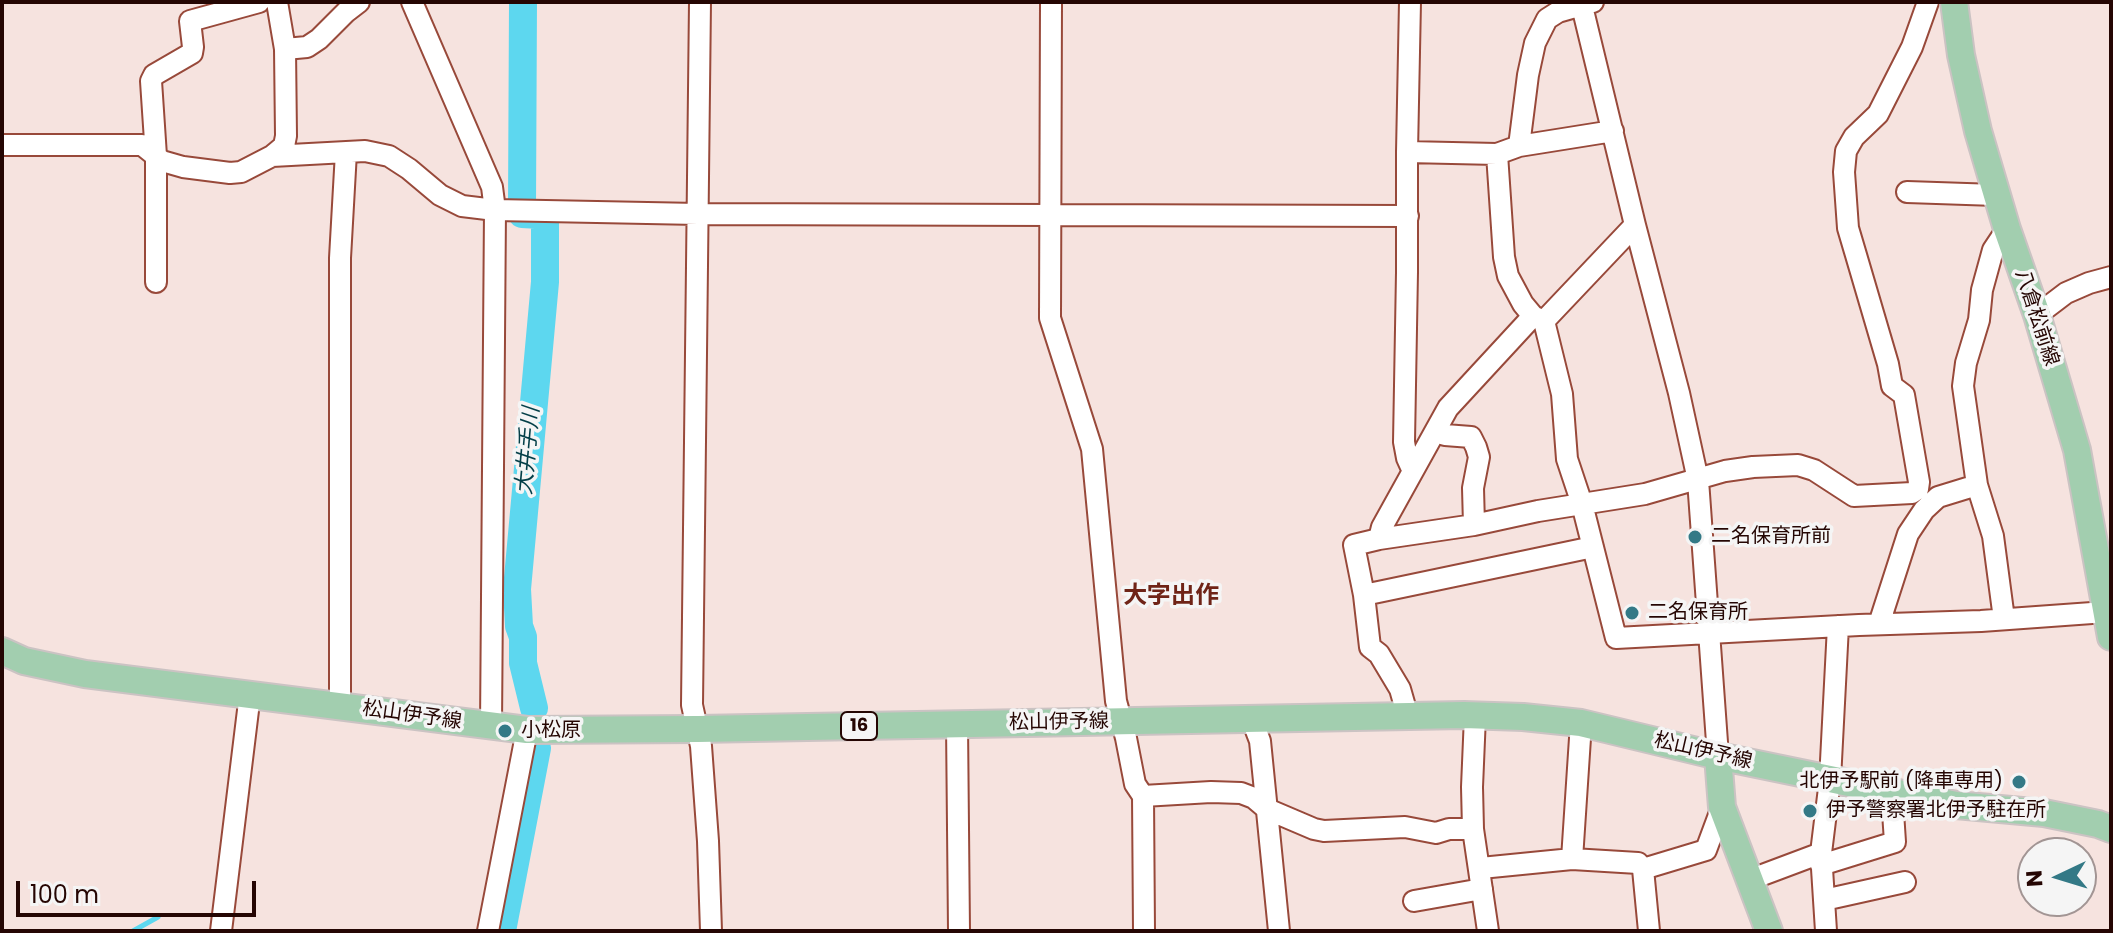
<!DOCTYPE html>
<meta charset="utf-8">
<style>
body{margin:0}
#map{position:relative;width:2113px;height:933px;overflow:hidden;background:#f6e3df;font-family:Poppins,sans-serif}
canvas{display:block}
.frame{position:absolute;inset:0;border:4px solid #250603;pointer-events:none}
.north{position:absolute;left:2017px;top:837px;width:80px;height:80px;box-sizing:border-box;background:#f5f5f5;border:2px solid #a29594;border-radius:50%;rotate:266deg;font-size:22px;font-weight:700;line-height:32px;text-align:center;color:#250603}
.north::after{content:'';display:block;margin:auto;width:28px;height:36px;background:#337986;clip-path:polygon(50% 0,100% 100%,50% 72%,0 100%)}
.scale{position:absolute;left:16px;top:881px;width:240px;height:36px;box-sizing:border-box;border:4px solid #250603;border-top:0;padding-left:10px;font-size:24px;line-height:28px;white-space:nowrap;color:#250603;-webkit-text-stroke:6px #f5f5f5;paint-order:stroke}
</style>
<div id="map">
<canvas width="2113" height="933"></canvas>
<div class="frame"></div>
<div class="north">N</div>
<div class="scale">100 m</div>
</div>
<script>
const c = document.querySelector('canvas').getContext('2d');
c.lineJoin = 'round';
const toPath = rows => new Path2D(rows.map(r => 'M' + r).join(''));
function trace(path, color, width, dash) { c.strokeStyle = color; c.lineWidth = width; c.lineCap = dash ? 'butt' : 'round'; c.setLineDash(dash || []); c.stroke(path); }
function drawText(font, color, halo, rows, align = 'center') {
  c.font = font + ' Poppins,"Noto Sans JP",sans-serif'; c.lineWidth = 7; c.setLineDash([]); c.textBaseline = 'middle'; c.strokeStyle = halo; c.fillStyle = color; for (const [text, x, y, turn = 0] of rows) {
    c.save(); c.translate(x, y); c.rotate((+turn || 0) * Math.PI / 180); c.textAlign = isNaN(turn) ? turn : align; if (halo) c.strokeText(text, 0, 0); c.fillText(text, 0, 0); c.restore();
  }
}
trace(toPath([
 [133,931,158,917]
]), '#5dd7ef', 5);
trace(toPath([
 [522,206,523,2],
 [522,214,540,215,545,217,545,282,517,589,519,626,523,637,523,663,534,708],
 [502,931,537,748]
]), '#5dd7ef', 28);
const minor = toPath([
 [412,2,492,187,495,210,491,726],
 [700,2,692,705,701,746,708,841,711,931],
 [1051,2,1050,318,1092,449,1116,701,1126,738,1135,784,1143,796,1144,931],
 [1410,2,1407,152,1407,272,1404,442,1407,458,1412,469],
 [1581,2,1635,225,1679,393,1698,480,1718,756],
 [285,49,307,47,319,39,346,12,359,2],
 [2,145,142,145,162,161,183,167,230,173,241,172,272,156,365,151,389,156,409,169,440,195,462,206,495,210,698,214,1408,216],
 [1519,146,1613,131],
 [1407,152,1497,154,1519,146,1528,75,1535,43,1547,19,1558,12,1593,2],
 [1497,154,1504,257,1508,276,1523,304,1533,316,1544,321,1562,394,1567,459,1582,504,1616,638,1859,625,1981,621,2106,612],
 [272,156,284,146,286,136,285,49,277,2],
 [1907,192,1996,195],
 [156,282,156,156,151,81,154,75,192,53,193,47,190,21,259,2],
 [2037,315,2066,293,2089,283,2111,277],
 [1544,321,1635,225],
 [1435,432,1445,435,1471,437,1476,447,1479,457,1473,488,1474,525],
 [1379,539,1474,525,1538,511,1645,494,1725,471,1753,467,1798,465,1814,470,1854,496,1912,493,1918,489,1919,482,1904,395,1892,386,1888,364,1856,255,1848,228,1844,172,1846,151,1854,137,1878,114,1912,47,1928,2],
 [1364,595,1593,547],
 [2004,619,1993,536,1977,485,1963,386,1966,363,1979,320,1982,290,1993,250,2007,229],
 [1879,624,1908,534,1924,510,1938,497,1977,485],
 [340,706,340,258,346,152],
 [1475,716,1472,787,1473,829,1488,931],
 [1408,717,1400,689,1379,654,1370,647,1364,595,1354,545,1379,539,1382,527,1448,408,1533,316],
 [1252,720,1260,741,1279,931],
 [957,724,959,931],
 [1143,796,1211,792,1241,793,1254,798,1267,809,1314,829,1324,831,1405,827,1436,833,1449,829,1473,829],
 [1572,859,1581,723],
 [1821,865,1895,842,1893,812,1899,805,1899,793],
 [1481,868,1572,859,1638,863,1643,869,1649,931],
 [1643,869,1706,850,1722,807],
 [1749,880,1821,853],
 [1824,900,1905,882],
 [1414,901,1482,889],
 [221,931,250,694],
 [488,931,527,730],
 [1826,931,1821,853,1830,780,1838,626]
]);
const major = toPath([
 [1954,2,1961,55,1978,131,2007,229,2037,315,2077,450,2111,637],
 [2,651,24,661,85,674,527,730,698,729,1464,715,1523,717,1581,723,1718,756,1956,805,2044,813,2098,824,2111,829],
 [1718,756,1722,807,1769,931]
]);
trace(minor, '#98493a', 24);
trace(major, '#cbc3c3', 30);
trace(minor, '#fff', 20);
trace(major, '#a2ceaf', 26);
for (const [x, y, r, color] of [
 [1695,537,8,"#337986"],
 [1632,613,8,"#337986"],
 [505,731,8,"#337986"],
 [2019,782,8,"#337986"],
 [1810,811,8,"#337986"]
]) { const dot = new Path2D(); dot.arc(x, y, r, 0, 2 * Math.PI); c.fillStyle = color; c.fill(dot); trace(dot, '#f5f5f5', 3); }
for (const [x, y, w] of [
 [859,726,36]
]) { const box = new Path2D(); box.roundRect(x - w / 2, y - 14, w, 28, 6); c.fillStyle = '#f5f5f5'; c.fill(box); trace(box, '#250603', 2); }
drawText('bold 18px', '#250603', null, [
 ["16",859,726]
]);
drawText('20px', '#250603', '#f5f5f5', [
 ["八倉松前線",2036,318,72],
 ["松山伊予線",412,716,8],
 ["松山伊予線",1059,723,-1],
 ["松山伊予線",1703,752,13]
]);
drawText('20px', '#250603', '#f5f5f5', [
 ["二名保育所前",1711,537],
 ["二名保育所",1648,613],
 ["小松原",521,731],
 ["北伊予駅前 (降車専用)",2003,782,"right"],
 ["伊予警察署北伊予駐在所",1826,811]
], 'left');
drawText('italic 22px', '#043f48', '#f5f5f5', [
 ["大井手川",529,451,-85]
]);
drawText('bold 24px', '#6f2417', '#f5f5f5', [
 ["大字出作",1171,597]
]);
</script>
